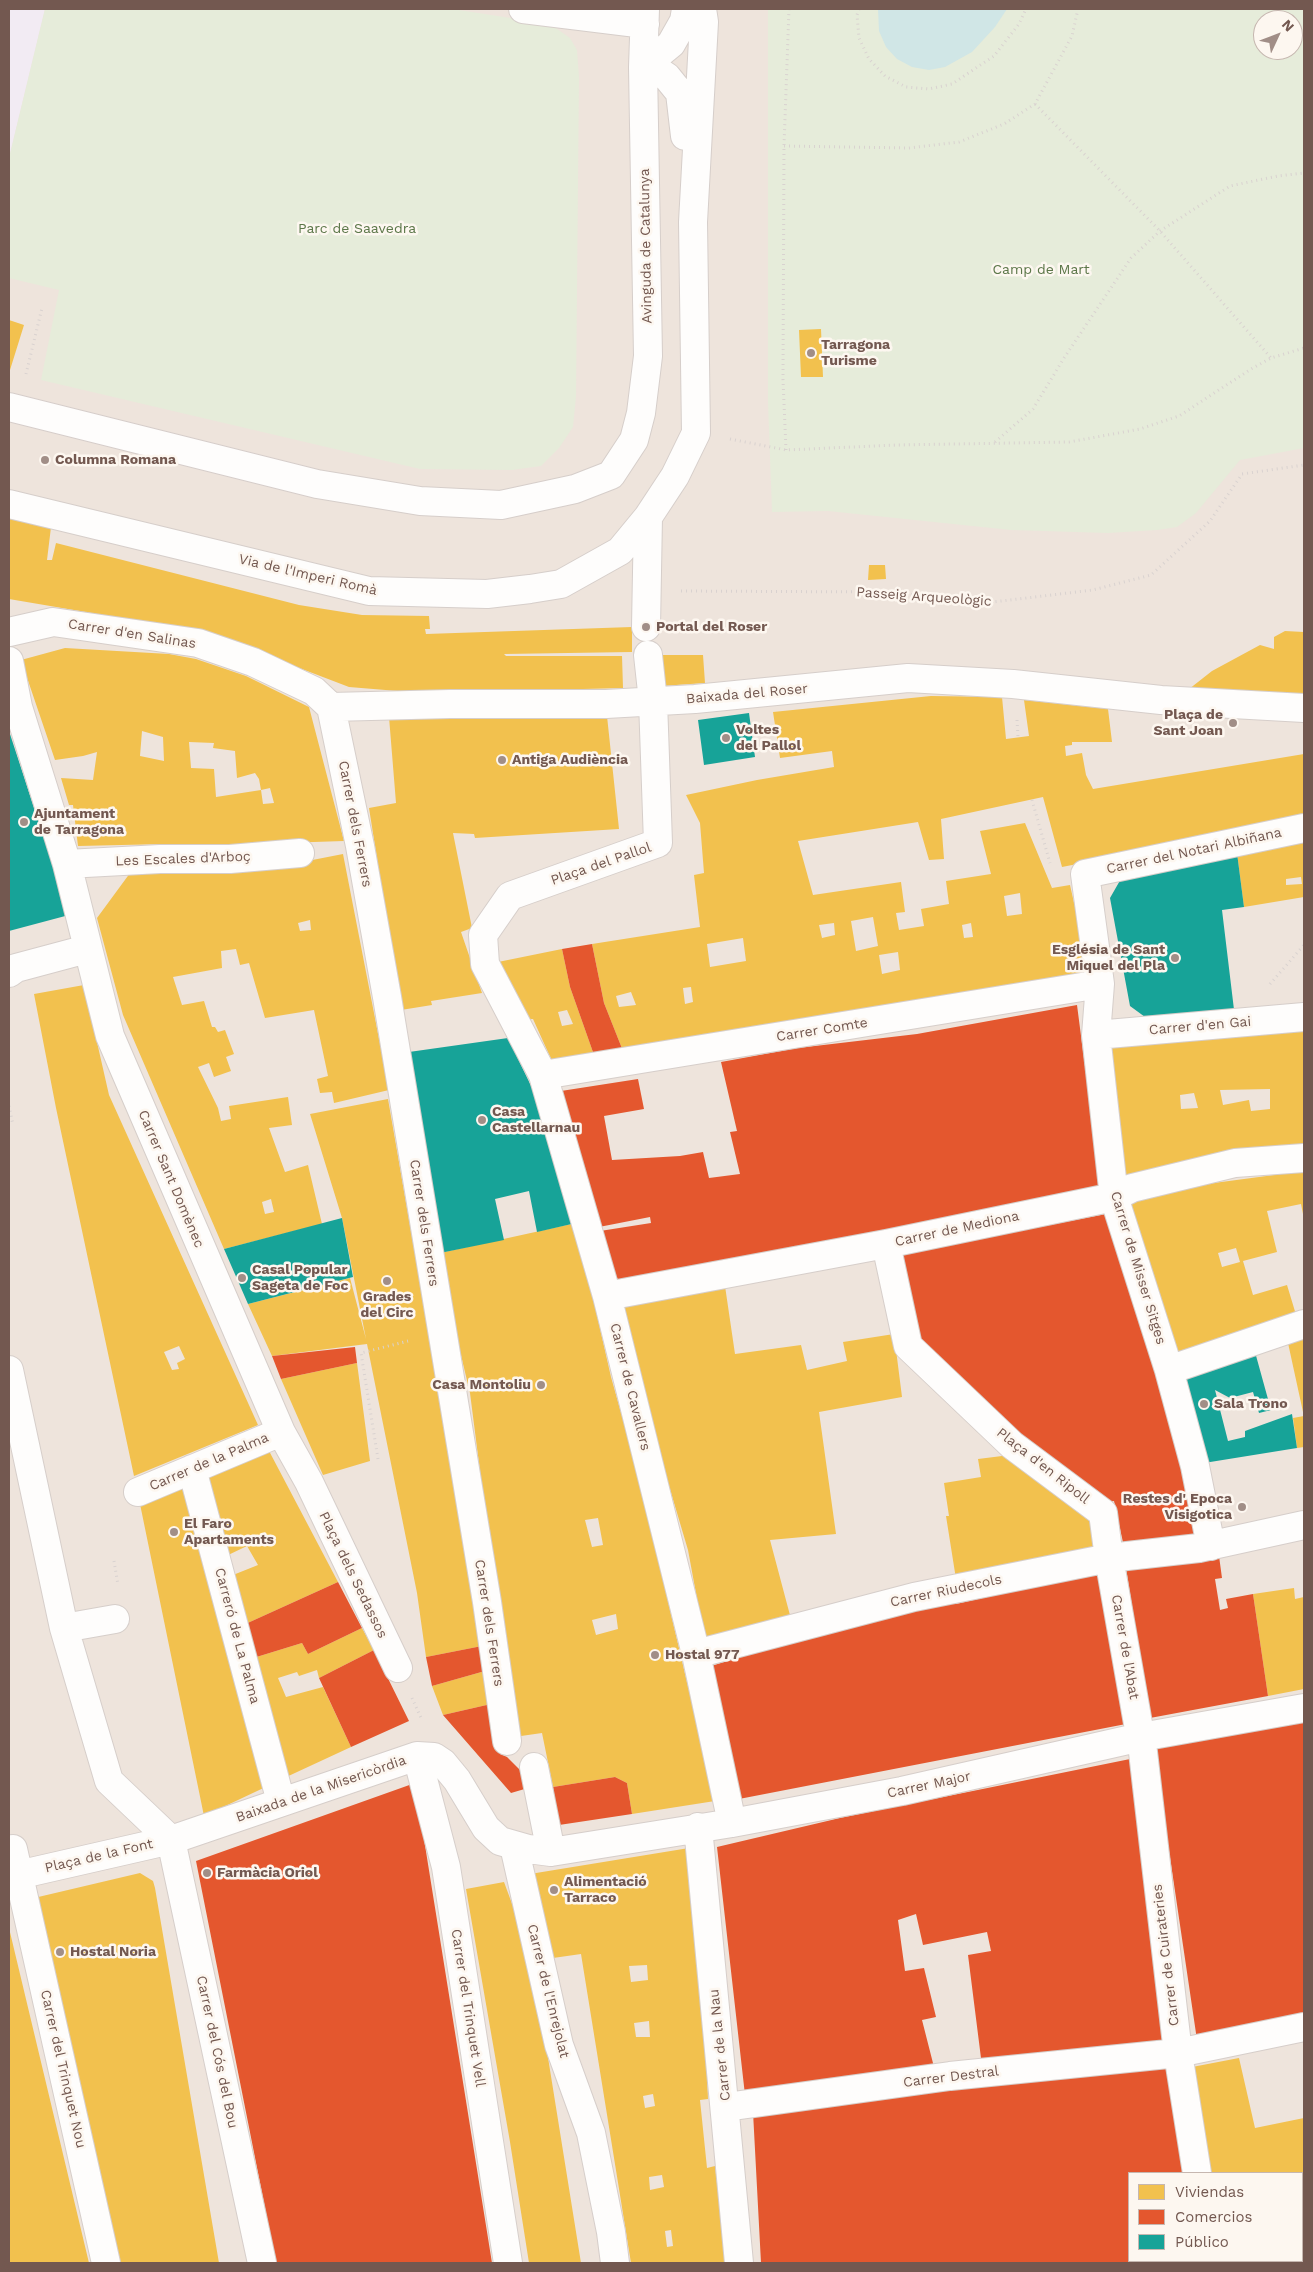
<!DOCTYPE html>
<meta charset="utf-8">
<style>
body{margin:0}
#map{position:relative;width:1313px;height:2272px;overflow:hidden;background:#f6f2ee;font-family:"Work Sans",sans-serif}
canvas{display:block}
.frame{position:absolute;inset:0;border:10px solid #735850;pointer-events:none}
.legend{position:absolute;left:1128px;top:2172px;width:175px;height:90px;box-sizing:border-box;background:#fdf7f0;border:1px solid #c6b7b0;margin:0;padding:6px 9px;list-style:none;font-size:15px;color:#735850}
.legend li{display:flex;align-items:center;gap:10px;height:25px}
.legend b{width:25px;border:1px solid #c6b7b0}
.north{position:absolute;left:1253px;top:10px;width:50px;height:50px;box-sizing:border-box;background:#fdf7f0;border:1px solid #c6b7b0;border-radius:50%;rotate:47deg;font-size:14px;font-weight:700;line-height:20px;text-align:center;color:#735850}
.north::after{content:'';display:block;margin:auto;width:18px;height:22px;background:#a18e87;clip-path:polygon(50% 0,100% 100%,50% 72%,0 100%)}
</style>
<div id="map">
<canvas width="1313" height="2272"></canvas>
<div class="frame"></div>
<ul class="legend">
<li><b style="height:14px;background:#f2c14e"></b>Viviendas</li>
<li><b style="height:14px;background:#e4572e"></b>Comercios</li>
<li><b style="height:14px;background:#17a398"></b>Público</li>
</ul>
<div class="north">N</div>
</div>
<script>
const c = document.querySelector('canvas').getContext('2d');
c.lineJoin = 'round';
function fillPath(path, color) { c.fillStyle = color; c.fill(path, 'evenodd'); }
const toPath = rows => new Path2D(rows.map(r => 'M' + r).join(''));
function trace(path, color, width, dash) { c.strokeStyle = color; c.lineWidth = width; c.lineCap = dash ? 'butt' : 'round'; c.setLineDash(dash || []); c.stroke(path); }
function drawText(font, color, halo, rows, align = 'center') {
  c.font = font + ' "Work Sans",sans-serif'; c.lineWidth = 5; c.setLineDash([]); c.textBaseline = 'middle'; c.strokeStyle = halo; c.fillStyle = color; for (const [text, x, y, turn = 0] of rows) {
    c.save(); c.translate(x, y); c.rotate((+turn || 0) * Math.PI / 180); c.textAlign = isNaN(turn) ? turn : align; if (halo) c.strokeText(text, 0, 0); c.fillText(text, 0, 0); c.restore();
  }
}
fillPath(toPath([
 [9,9,1304,9,1304,2263,9,2263],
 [1263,20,1293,20,1293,50,1263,50],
 [1129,2173,1302,2173,1302,2261,1129,2261]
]), '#eee4dc');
fillPath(toPath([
 [9,9,45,9,9,158]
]), '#f2ebf3');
fillPath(toPath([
 [45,9,452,9,550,24,570,38,577,50,579,77,576,397,573,427,559,448,541,466,512,470,420,469,41,380,59,290,9,278,9,158],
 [768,9,1304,9,1304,448,1240,460,1196,513,1177,527,1157,530,1108,533,1011,530,828,511,772,512,768,402],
 [1263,20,1293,20,1293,50,1263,50]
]), '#e6ecda');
fillPath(toPath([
 [878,9,1007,9,995,27,972,52,945,67,929,70,912,67,897,59,886,47,879,31]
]), '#d0e6e6');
fillPath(toPath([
 [9,320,24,325,10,370,9,369],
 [821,329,823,377,801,377,799,330],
 [9,516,52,519,47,560,52,560,56,543,299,605,362,615,429,616,430,629,425,629,426,634,632,627,632,652,504,654,506,656,622,656,623,688,422,693,349,687,234,643,174,627,9,599],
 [869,565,885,565,886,579,868,580],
 [1285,631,1304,632,1304,695,1184,693,1212,671,1260,645,1274,649,1274,637],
 [65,648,169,654,196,659,246,676,309,707,344,841,192,846,165,844,78,846,73,805,69,805,61,778,93,780,97,752,83,756,55,760,21,660],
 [142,731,163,737,164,761,140,756],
 [189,742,214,743,213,748,235,751,237,778,255,773,259,779,261,790,270,788,274,803,263,804,261,790,216,797,214,769,191,768],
 [659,655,703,655,705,683,661,686],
 [931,696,1002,697,1006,739,1029,736,1024,700,1108,709,1112,742,1072,742,1072,745,1065,746,1066,756,1082,753,1086,775,1093,789,1304,754,1304,819,1062,867,1043,797,941,819,944,859,929,860,918,822,798,841,813,895,901,882,905,912,896,913,899,930,924,926,921,909,949,904,946,881,991,874,980,831,1025,823,1052,888,1070,885,1090,974,623,1051,604,1003,592,944,700,927,694,875,704,873,700,823,686,795,757,780,834,767,832,751,780,758,773,712],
 [1020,893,1022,914,1007,916,1004,896],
 [873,917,878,946,856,951,851,921],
 [834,923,835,935,822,938,819,925],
 [971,923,973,937,964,938,962,925],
 [743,938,746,961,710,967,707,944],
 [898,952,900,970,882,974,879,955],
 [691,987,693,1002,685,1004,683,988],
 [631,992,636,1005,619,1007,616,996],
 [607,716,619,829,475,838,474,834,453,833,472,928,461,932,482,993,431,1001,432,1005,401,1010,369,808,396,803,389,717],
 [1304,842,1304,897,1244,907,1237,853],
 [1301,877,1302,884,1286,885,1286,879],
 [343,854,389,1090,334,1103,332,1092,320,1093,317,1079,328,1076,314,1010,265,1018,249,963,240,965,236,949,221,951,222,968,173,977,182,1005,204,1001,212,1027,215,1027,218,1032,225,1030,234,1054,226,1057,231,1071,214,1077,209,1063,198,1067,218,1108,221,1121,231,1119,229,1106,288,1097,292,1125,269,1128,285,1172,308,1165,322,1224,224,1249,123,1015,97,918,133,869,297,863],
 [310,920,311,930,300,931,298,923],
 [271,1199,274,1212,265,1214,262,1202],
 [562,949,570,987,594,1055,552,1061,533,1019,517,1020,498,962],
 [567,1010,573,1024,562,1026,558,1012],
 [84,985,109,1095,258,1425,134,1476,56,1108,34,994],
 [179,1346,185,1359,177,1363,179,1369,172,1370,164,1352],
 [1304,1026,1304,1147,1123,1179,1105,1046],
 [1270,1089,1270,1109,1251,1111,1249,1100,1223,1105,1220,1090],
 [1194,1093,1198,1108,1181,1109,1180,1095],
 [388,1099,466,1548,482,1646,426,1657,417,1593,367,1344,272,1356,248,1304,350,1278,366,1339,342,1218,310,1114],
 [1304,1171,1304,1219,1301,1204,1267,1211,1277,1252,1243,1261,1253,1295,1287,1285,1297,1318,1177,1359,1129,1201,1184,1187],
 [1236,1248,1240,1262,1222,1267,1218,1253],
 [576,1223,611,1377,637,1470,715,1801,632,1814,627,1783,615,1777,553,1787,542,1733,514,1737,470,1393,449,1305,440,1253],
 [598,1518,603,1545,592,1547,585,1520],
 [616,1614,618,1629,596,1635,592,1620],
 [725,1286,735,1354,801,1345,807,1370,847,1361,843,1342,894,1334,902,1397,819,1412,836,1534,770,1540,791,1619,705,1642,688,1550,664,1469,623,1305],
 [1304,1338,1304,1412,1303,1412,1288,1343],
 [357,1363,370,1461,323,1475,281,1379],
 [1304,1416,1304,1447,1297,1448,1293,1418],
 [268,1449,338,1582,241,1626,228,1577,258,1565,247,1546,224,1557,202,1478],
 [1010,1455,1092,1519,1096,1552,956,1579,946,1516,949,1516,944,1483,981,1477,978,1459],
 [188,1482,272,1784,204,1816,140,1504],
 [1294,1588,1295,1599,1304,1597,1304,1689,1268,1696,1253,1594],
 [362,1628,374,1650,319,1678,317,1670,299,1676,297,1672,278,1678,286,1697,323,1687,351,1747,282,1779,250,1659,302,1643,308,1654],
 [485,1671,491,1704,443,1715,432,1686],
 [689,1848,706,2054,708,2099,700,2100,707,2168,715,2166,726,2263,631,2263,581,1954,546,1959,530,1874],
 [647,1965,648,1980,631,1982,629,1966],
 [649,2021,650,2037,636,2037,634,2023],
 [653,2094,655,2106,645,2108,643,2096],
 [662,2175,664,2187,650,2190,649,2177],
 [671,2230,673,2246,667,2247,665,2231],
 [140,1873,153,1881,155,1888,219,2263,119,2263,34,1898],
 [504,1882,532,1958,581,2263,529,2263,510,2142,466,1889],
 [9,1928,89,2263,9,2263],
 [1239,2058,1255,2128,1304,2118,1304,2184,1302,2184,1302,2173,1210,2173,1187,2068],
 [1304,2208,1304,2263,1226,2263,1225,2261,1302,2261,1302,2209]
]), '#f2c14e');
fillPath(toPath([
 [592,944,604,1003,623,1051,594,1055,570,987,562,949],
 [1077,1005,1101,1190,615,1284,600,1231,651,1223,650,1217,599,1227,561,1091,638,1079,644,1109,604,1116,612,1160,680,1156,703,1152,709,1178,740,1174,730,1132,737,1131,721,1062,798,1048,917,1034],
 [1111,1213,1179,1438,1198,1539,1124,1547,1114,1501,1109,1502,1052,1465,922,1349,897,1255],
 [355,1347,357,1363,281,1379,272,1356],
 [1219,1556,1222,1578,1215,1579,1220,1610,1228,1608,1226,1599,1253,1594,1268,1696,1150,1718,1126,1568],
 [1099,1572,1126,1724,739,1799,708,1667,837,1627,955,1600,956,1604],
 [338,1582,362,1628,308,1654,302,1643,250,1659,241,1626],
 [482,1646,485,1671,432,1686,426,1657],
 [374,1650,409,1721,351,1747,319,1678],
 [491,1704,500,1754,507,1757,523,1773,528,1788,511,1793,443,1715],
 [1304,1721,1304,2026,1197,2040,1154,1749,1219,1734],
 [1135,1758,1166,2041,982,2066,968,1955,991,1951,987,1932,923,1945,916,1914,898,1920,905,1971,924,1968,936,2017,922,2020,935,2071,745,2095,717,1847,840,1818],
 [615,1777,627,1783,632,1814,559,1825,553,1787],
 [415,1783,492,2263,276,2263,196,1861],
 [1169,2062,1186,2173,1129,2173,1129,2261,1199,2262,761,2263,753,2112]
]), '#e4572e');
fillPath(toPath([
 [749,713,755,757,704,765,698,720],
 [9,731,69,915,9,931],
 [1237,853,1244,907,1222,910,1235,1018,1156,1025,1130,1006,1110,898,1126,870],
 [508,1038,533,1090,576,1223,537,1232,529,1191,495,1199,504,1240,440,1253,409,1052],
 [342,1218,353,1277,248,1304,224,1249],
 [1255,1352,1271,1410,1259,1413,1253,1392,1230,1398,1215,1390,1228,1441,1245,1437,1245,1431,1292,1414,1297,1448,1204,1463,1182,1374]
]), '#17a398');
const minor = toPath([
 [523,9,645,24],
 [643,67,652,67,667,77,680,93,685,136],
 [643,67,671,44,684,21,686,9],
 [9,407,317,484,420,501,501,505,575,489,611,475,634,440,641,413,648,356,643,67,645,9],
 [9,504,369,591,487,594,530,589,561,584,620,551,648,517,675,476,696,433,693,222,704,22,702,9],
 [646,627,648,517],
 [9,632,53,622,198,643,253,662,314,691,331,707],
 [648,655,653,701,658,843,510,896,483,935,485,964,543,1075,607,1296,696,1654,732,1823],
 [9,661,18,707,67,864,110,1036,281,1432,309,1482,398,1668],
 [331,707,360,846,387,997,487,1602,507,1741],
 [331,707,450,704,606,704,695,699,908,678,1013,684,1161,700,1304,708],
 [67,864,160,859,230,859,300,853],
 [9,973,16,968,87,949],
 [1096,1035,1304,1017],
 [543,1075,1100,984],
 [886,1244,908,1346,1012,1445,1103,1513,1109,1558,1143,1752,1178,2053,1197,2173],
 [607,1296,886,1244,1114,1197,1132,1188,1235,1163,1304,1158],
 [9,1370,64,1628,109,1781,171,1840],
 [1169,1370,1304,1324],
 [192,1469,281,1802],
 [138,1492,281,1432],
 [1211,1546,1195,1466,1169,1370,1114,1197,1096,1035,1100,984,1085,874,1304,828],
 [64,1628,115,1619],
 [696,1654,914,1597,1109,1558,1199,1548,1304,1525],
 [417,1756,446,1867,508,2263],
 [534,1767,551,1852],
 [698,1827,739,2263],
 [171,1840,262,2263],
 [514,1846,559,2045,591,2133,611,2232,615,2263],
 [13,1849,106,2263],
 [9,1877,171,1840,417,1756,434,1757,443,1763,457,1780,486,1828,500,1841,528,1849,551,1852,732,1823,902,1791,1141,1737,1304,1708],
 [726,2107,950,2076,1178,2053,1304,2027],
 [1302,2196,1304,2196],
 [1210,2261,1210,2263]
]);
trace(minor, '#d6ceca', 30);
trace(toPath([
 [859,9,857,15,859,38,869,59,885,76,906,87,929,89,952,84,994,56,1019,24,1026,9],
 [1035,104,1160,231,1271,358],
 [784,146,909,148,959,142,1004,124,1035,104,1072,36,1078,9],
 [26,374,42,308],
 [730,439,786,450,897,445,1069,442,1140,429,1179,416,1251,369,1271,358,1304,348],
 [995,442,1033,409,1064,358,1131,258,1160,231,1230,186,1278,176,1304,173],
 [786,450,783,380,784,146,789,9],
 [681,591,881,592,993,602,1093,590,1151,575,1210,521,1242,474,1304,465],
 [1017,720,1018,737],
 [1032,800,1050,863],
 [1270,984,1304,945],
 [9,1106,13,1125],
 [378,1459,361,1353,408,1341],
 [114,1561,118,1585],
 [412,1698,422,1720]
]), '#d9d2d0', 3, [1, 4]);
trace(minor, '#fefdfc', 28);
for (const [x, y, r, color] of [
 [811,353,5,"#a18e87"],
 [45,460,5,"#a18e87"],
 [646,627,5,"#a18e87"],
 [1233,723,5,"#a18e87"],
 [726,738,5,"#a18e87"],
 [502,760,5,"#a18e87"],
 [24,822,5,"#a18e87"],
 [1175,958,5,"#a18e87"],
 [482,1120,5,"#a18e87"],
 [242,1278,5,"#a18e87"],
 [387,1281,5,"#a18e87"],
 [541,1385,5,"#a18e87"],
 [1204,1404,5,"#a18e87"],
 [1242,1507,5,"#a18e87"],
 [174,1532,5,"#a18e87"],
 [655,1655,5,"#a18e87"],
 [207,1873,5,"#a18e87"],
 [554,1890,5,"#a18e87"],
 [60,1952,5,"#a18e87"]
]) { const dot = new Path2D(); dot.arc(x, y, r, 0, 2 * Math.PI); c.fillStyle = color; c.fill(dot); trace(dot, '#fdf7f0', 2); }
drawText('14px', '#5c7749', '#fdf7f0', [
 ["Parc de Saavedra",357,229],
 ["Camp de Mart",1041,270]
]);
drawText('14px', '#735850', '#fdf7f0', [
 ["Avinguda de Catalunya",646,246,-91],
 ["Via de l'Imperi Romà",308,575,13],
 ["Passeig Arqueològic",924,597,4],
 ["Carrer d'en Salinas",132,634,9],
 ["Baixada del Roser",747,694,-5],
 ["Carrer dels Ferrers",355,824,79],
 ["Carrer del Notari Albiñana",1194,851,-12],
 ["Les Escales d'Arboç",183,859,-2],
 ["Plaça del Pallol",601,864,-19],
 ["Carrer d'en Gai",1200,1026,-5],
 ["Carrer Comte",822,1030,-9],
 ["Carrer Sant Domènec",171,1179,67],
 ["Carrer dels Ferrers",424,1223,81],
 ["Carrer de Mediona",957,1229,-12],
 ["Carrer de Misser Sitges",1138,1268,73],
 ["Carrer de Cavallers",630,1387,76],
 ["Carrer de la Palma",209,1462,-23],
 ["Plaça d'en Ripoll",1043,1466,38],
 ["Plaça dels Sedassos",353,1575,64],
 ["Carrer Riudecols",946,1591,-12],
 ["Carrer dels Ferrers",489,1623,81],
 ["Carreró de La Palma",237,1636,75],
 ["Carrer de l'Abat",1125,1647,80],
 ["Carrer Major",929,1785,-12],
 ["Baixada de la Misericòrdia",321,1789,-19],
 ["Plaça de la Font",99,1856,-13],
 ["Carrer de Cuirateries",1166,1955,-97],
 ["Carrer de l'Enrejolat",548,1991,76],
 ["Carrer del Trinquet Vell",468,2008,81],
 ["Carrer de la Nau",720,2045,-96],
 ["Carrer del Cós del Bou",217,2052,78],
 ["Carrer del Trinquet Nou",63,2069,77],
 ["Carrer Destral",951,2077,-7]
]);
drawText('bold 14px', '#735850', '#fdf7f0', [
 ["Tarragona",821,345],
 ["Turisme",821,361],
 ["Columna Romana",55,460],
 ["Portal del Roser",656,627],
 ["Plaça de",1223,715,"right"],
 ["Sant Joan",1223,731,"right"],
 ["Voltes",736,730],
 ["del Pallol",736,746],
 ["Antiga Audiència",512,760],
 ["Ajuntament",34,814],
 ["de Tarragona",34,830],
 ["Església de Sant",1165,950,"right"],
 ["Miquel del Pla",1165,966,"right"],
 ["Casa",492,1112],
 ["Castellarnau",492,1128],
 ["Casal Popular",252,1270],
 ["Sageta de Foc",252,1286],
 ["Grades",387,1297,"center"],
 ["del Circ",387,1313,"center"],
 ["Casa Montoliu",531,1385,"right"],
 ["Sala Trono",1214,1404],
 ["Restes d' Epoca",1232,1499,"right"],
 ["Visigotica",1232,1515,"right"],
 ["El Faro",184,1524],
 ["Apartaments",184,1540],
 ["Hostal 977",665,1655],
 ["Farmàcia Oriol",217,1873],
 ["Alimentació",564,1882],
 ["Tarraco",564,1898],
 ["Hostal Noria",70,1952]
], 'left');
</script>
